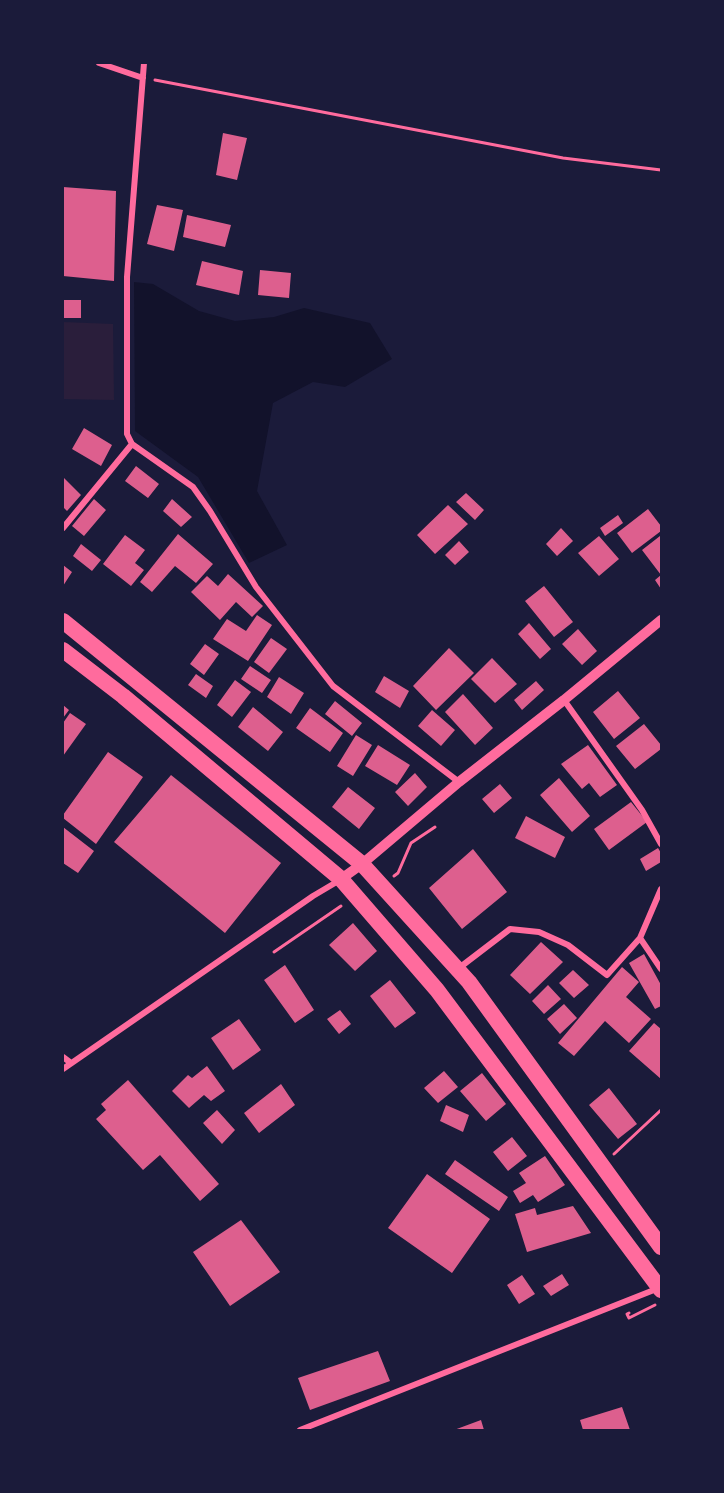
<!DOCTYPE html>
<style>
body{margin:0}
#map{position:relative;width:724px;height:1493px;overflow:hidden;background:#1b1b3a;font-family:"Zilla Slab",serif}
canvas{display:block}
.frame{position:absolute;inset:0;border:64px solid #1b1b3a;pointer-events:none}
</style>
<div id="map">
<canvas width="724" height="1493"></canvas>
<div class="frame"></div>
</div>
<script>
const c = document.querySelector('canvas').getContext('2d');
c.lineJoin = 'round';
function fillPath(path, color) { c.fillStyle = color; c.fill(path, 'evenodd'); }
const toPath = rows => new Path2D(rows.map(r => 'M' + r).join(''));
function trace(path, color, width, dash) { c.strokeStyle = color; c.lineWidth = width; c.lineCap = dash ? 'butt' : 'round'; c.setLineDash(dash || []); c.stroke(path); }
fillPath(toPath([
 [63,322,113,324,114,400,63,399]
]), '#2a1e3b');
fillPath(toPath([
 [134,282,153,284,199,311,235,321,274,317,304,308,370,323,392,359,345,387,313,382,273,403,257,491,287,545,249,563,198,477,135,431]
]), '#12122b');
fillPath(toPath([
 [223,133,247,138,237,180,216,175],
 [63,187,116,191,114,281,63,276],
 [157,205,183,210,174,251,147,244],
 [187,215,231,225,225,247,183,237],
 [202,261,243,271,239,295,196,285],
 [260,270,291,273,289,298,258,295],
 [63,300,81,300,81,318,63,318],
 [84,428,112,445,101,466,72,449],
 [136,466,159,484,148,498,125,481],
 [63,477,81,495,67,511,63,507],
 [466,493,484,510,475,520,456,502],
 [94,499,106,510,84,536,72,526],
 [172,499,192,517,181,527,163,511],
 [448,505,468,524,435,554,417,535],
 [648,509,661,526,661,531,632,553,617,533],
 [618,515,623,523,605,536,600,528],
 [561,528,573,541,557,556,546,544],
 [178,534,213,564,196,583,175,566,152,592,140,582],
 [125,535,145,550,135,563,144,570,131,586,103,564],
 [599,536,619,559,599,576,578,553],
 [660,536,661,538,661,589,655,580,661,575,642,550],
 [459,541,469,552,455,565,445,555],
 [81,544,101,560,92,571,73,556],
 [63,565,72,572,63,586],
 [228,574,263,606,252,617,236,602,220,620,191,592,207,576,218,586],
 [544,586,573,622,554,637,525,601],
 [257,615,272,625,248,661,213,639,227,619,246,631],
 [529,623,551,649,540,659,518,634],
 [578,629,597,651,582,665,562,644],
 [271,638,287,649,269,673,254,662],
 [205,644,219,654,204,675,190,664],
 [449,648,474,673,436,710,413,686],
 [492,658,517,684,495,703,471,679],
 [250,666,271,680,262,693,241,679],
 [196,674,213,686,206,698,188,685],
 [384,676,409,691,400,708,375,692],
 [279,677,304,693,291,714,267,697],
 [235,680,251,692,232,717,217,705],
 [536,681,544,690,522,710,514,700],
 [618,691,640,718,614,739,593,712],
 [463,694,493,728,475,745,445,712],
 [335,701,362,723,352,736,325,714],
 [63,705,69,710,63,718],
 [253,707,283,732,268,751,238,727],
 [310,708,343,733,330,752,296,728],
 [432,710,455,730,441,746,418,726],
 [70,713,86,724,63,756,63,723],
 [644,724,661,745,661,749,635,769,616,746],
 [356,735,372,745,353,776,337,766],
 [378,745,410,765,397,785,365,766],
 [588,745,617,785,600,797,589,783,582,789,561,764],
 [108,752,143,777,96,844,63,818,63,815],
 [415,773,427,787,408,806,395,792],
 [171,775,281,863,225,933,114,842],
 [559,778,590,816,572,832,540,795],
 [500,784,512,798,494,813,482,799],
 [348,787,375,808,359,829,332,807],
 [631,802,647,822,609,850,594,829],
 [526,816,565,837,555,858,515,838],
 [63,827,94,851,78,873,63,863],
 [658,848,661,853,661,862,646,871,640,859],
 [473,849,507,892,462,929,429,888],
 [353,923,377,951,355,971,329,945],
 [541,942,563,962,530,994,510,975],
 [644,954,661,985,661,1006,655,1009,629,963],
 [285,965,314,1010,295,1023,264,980],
 [622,967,639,982,626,997,651,1019,629,1043,605,1021,574,1056,558,1043],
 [573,970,589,985,574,998,559,983],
 [390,980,416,1013,395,1028,370,996],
 [548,985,561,999,544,1014,532,1001],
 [564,1004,577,1018,560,1034,547,1019],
 [340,1010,351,1024,339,1034,327,1019],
 [239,1019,261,1050,233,1070,211,1038],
 [654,1023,661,1029,661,1079,629,1051],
 [207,1066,225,1091,211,1101,204,1095,189,1108,172,1091,188,1075,192,1078],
 [444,1071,458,1087,438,1103,424,1088],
 [482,1073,506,1104,486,1121,460,1091],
 [128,1080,219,1184,200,1201,160,1155,143,1170,96,1119,106,1110,101,1104],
 [281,1084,295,1105,259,1133,244,1113],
 [609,1088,637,1124,618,1139,589,1105],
 [446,1105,469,1115,463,1132,440,1121],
 [217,1110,235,1130,222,1144,203,1123],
 [512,1137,527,1156,508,1171,493,1152],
 [545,1156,565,1185,538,1202,533,1195,520,1203,513,1191,526,1183,519,1173],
 [455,1160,508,1197,499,1211,445,1174],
 [427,1174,490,1219,452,1273,388,1228],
 [573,1206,591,1233,527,1252,515,1214,535,1208,537,1215],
 [241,1220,280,1272,230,1306,193,1252],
 [562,1274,569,1285,551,1296,543,1286],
 [522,1275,535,1294,519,1304,507,1285],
 [378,1351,390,1381,310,1410,298,1378],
 [622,1407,630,1430,583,1430,580,1420],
 [481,1420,484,1430,454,1430]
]), '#dd5f8e');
trace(toPath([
 [155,80,563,158,661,170],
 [394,876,398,873,411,843,435,827],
 [274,952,341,906],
 [614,1154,661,1110],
 [629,1313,627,1314,629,1318,655,1305]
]), '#ff6b9d', 3);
trace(toPath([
 [99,63,143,78],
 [144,63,127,277,127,434,132,444,193,487,210,511,256,587,333,686,459,782],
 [63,528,132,444],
 [564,700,642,810,661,844],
 [661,889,640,938,661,969],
 [459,968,510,929,539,932,568,945,607,975,640,938],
 [63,1057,71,1063],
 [63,1069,313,896,340,880],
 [300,1430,659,1288]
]), '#ff6b9d', 6);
trace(toPath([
 [341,879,362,864,459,782,564,700,661,620]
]), '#ff6b9d', 10);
trace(toPath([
 [63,621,362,864,469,982,661,1247],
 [63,650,123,696,341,879,437,990,661,1290]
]), '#ff6b9d', 16);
</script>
